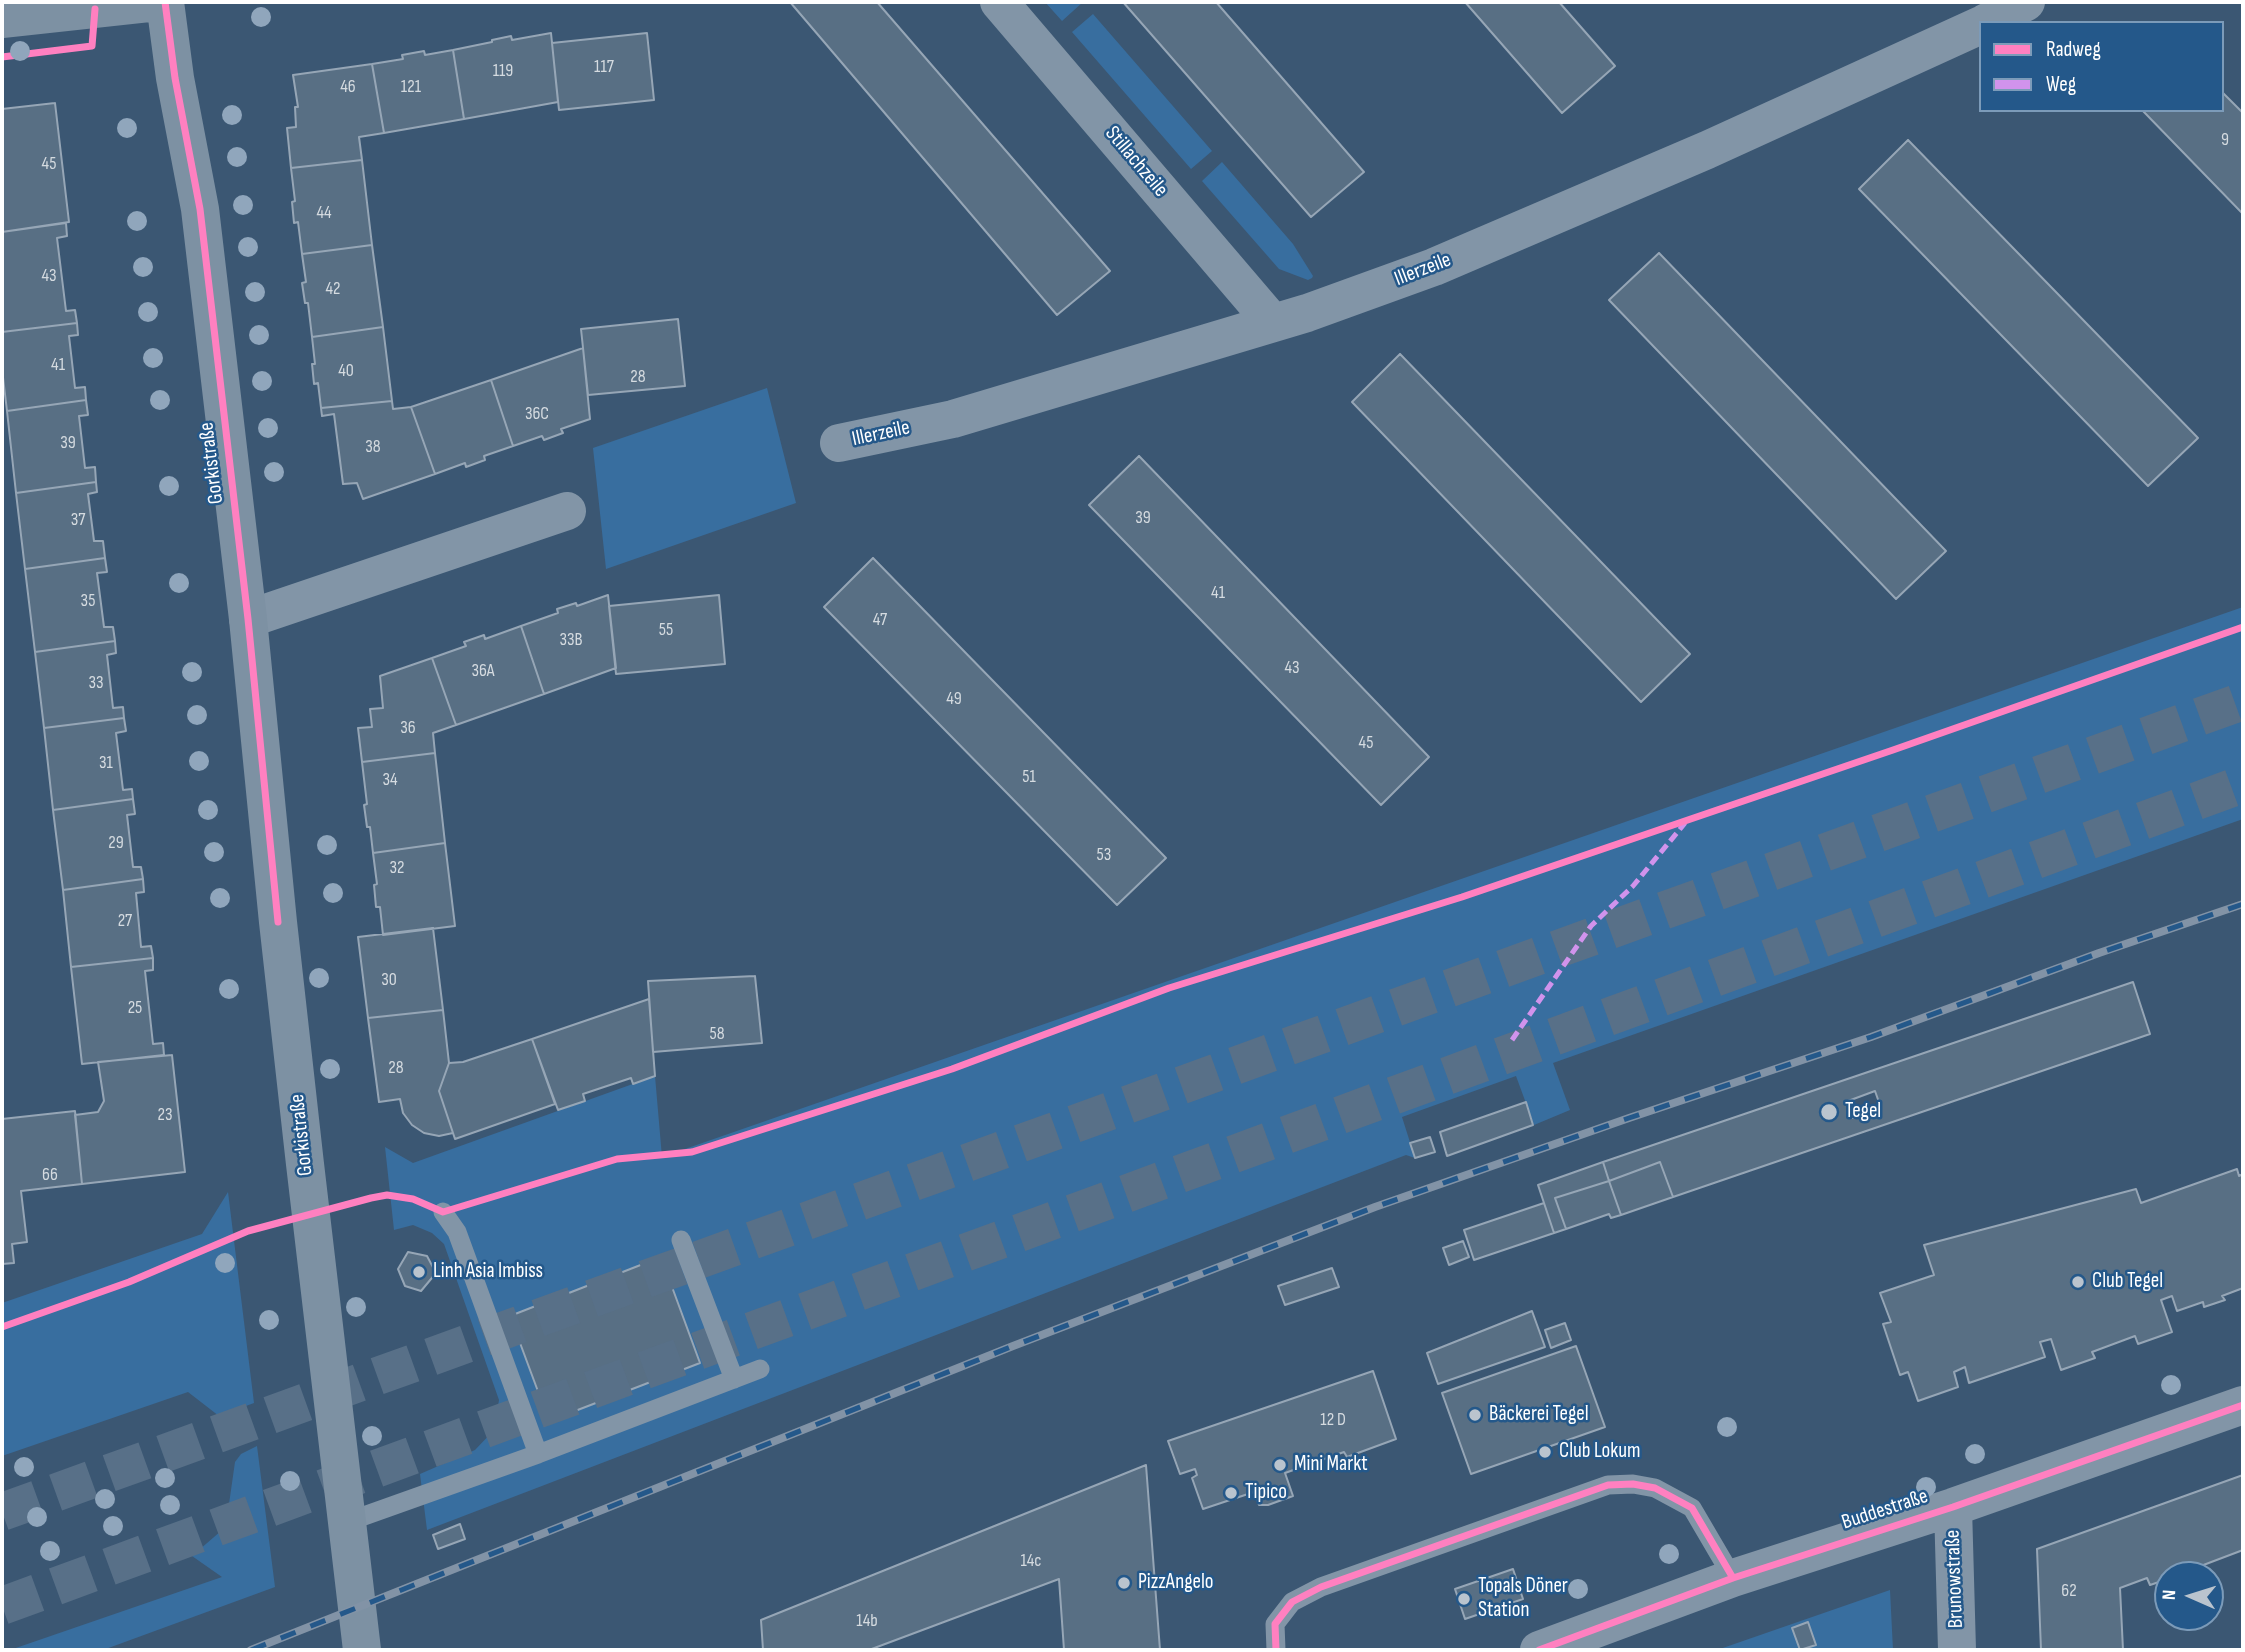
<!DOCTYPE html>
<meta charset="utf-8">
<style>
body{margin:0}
#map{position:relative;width:2245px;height:1652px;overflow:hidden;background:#3b5773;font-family:"Sofia Sans Condensed",sans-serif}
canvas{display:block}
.frame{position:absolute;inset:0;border:4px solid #fff;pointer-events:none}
.legend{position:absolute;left:1979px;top:21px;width:245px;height:91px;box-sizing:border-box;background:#24588a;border:2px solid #7c9bb9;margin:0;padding:9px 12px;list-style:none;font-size:21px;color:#fff}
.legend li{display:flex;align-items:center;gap:14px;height:35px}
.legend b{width:35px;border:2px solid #7c9bb9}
.north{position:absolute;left:2154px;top:1561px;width:70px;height:70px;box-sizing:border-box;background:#24588a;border:2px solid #7c9bb9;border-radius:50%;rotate:273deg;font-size:19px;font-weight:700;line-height:28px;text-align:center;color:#fff}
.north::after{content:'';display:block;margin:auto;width:24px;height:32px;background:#bac4ce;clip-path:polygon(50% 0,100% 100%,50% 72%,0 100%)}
</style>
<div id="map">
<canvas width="2245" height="1652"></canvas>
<div class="frame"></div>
<ul class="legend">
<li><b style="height:9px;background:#ff80c0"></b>Radweg</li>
<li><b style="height:9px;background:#d193ec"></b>Weg</li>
</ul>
<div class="north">N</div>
</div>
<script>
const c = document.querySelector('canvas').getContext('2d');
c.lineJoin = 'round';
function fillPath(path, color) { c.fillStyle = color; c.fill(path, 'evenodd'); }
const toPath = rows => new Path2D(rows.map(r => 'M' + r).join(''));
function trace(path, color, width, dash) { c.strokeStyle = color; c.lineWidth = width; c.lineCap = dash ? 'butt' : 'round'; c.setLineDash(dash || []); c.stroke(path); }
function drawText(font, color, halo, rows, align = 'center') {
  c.font = font + ' "Sofia Sans Condensed",sans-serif'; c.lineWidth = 5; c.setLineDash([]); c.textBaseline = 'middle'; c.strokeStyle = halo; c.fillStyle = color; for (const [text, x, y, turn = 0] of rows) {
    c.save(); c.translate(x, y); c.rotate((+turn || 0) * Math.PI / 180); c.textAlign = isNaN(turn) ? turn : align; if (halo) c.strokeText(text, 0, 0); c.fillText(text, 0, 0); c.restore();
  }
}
fillPath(toPath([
 [1045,2,1083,2,1062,21],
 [1093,14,1212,151,1191,169,1072,32],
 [1222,162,1293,244,1313,276,1312,278,1308,280,1279,269,1202,181],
 [767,388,796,503,606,569,593,448],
 [2243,607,2243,819,1553,1063,1570,1110,1534,1125,1516,1076,1402,1117,1415,1158,1406,1155,427,1530,420,1474,475,1450,494,1430,499,1400,444,1244,432,1233,413,1225,394,1230,385,1147,413,1163,655,1076,662,1157],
 [660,1257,699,1363,549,1421,510,1316],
 [228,1192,254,1403,219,1416,188,1392,2,1456,2,1303,202,1234],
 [257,1446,275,1587,103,1650,10,1650,222,1577,192,1556,221,1531,229,1504,235,1462,241,1454],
 [1890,1590,1893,1650,1717,1650]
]), '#386e9f');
const building = toPath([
 [790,2,877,2,1110,271,1057,315,790,2],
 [1123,2,1216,2,1364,172,1311,217,1123,2],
 [1465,2,1559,2,1615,66,1562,113,1465,2],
 [551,33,558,102,464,119,453,50,492,42,492,40,511,36,512,40,551,33],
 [647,33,654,100,559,110,552,43,647,33],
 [453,50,464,119,384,133,372,64,403,59,402,55,424,51,425,55,453,50],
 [372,64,384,133,359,137,362,160,291,168,287,128,296,127,295,107,298,107,293,75,372,64],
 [2222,92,2243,113,2243,214,2142,110,2222,110,2222,92],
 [55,103,69,222,2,232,2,109,55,103],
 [1908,140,2198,438,2148,486,1859,189,1908,140],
 [362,160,372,245,302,254,298,222,294,223,292,202,295,201,291,168,362,160],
 [66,223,67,236,57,238,66,311,75,310,77,323,2,332,2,232,66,223],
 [372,245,383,327,312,337,308,303,305,303,302,283,306,282,302,254,372,245],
 [1659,253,1946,551,1896,599,1609,300,1659,253],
 [678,319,685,386,588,395,581,329,678,319],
 [77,323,78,335,69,336,75,388,85,387,86,400,7,411,2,369,2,332,77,323],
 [383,327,392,401,321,408,318,383,314,384,312,364,315,364,312,337,383,327],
 [583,348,590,419,561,429,563,433,544,440,542,436,513,446,491,380,583,348],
 [1400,354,1690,654,1641,702,1352,402,1400,354],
 [491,380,513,446,484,456,485,460,466,467,465,463,435,474,411,407,491,380],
 [86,400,88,415,79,416,85,468,95,467,96,482,16,493,7,411,86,400],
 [392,401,393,409,411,407,435,474,363,499,357,483,343,484,334,414,322,416,321,408,392,401],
 [1139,456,1429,757,1381,805,1089,505,1139,456],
 [96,482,97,492,88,494,94,541,103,541,105,558,25,569,16,493,96,482],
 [105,558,107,572,97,573,104,627,113,627,115,641,35,652,25,569,105,558],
 [873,558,1166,858,1117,905,824,607,873,558],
 [608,595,616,668,544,694,521,626,558,613,557,609,576,603,577,606,608,595],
 [719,595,725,664,616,674,609,606,719,595],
 [521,626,544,694,456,725,432,658,466,646,464,642,484,635,485,639,521,626],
 [115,641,116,653,107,655,113,708,123,707,124,718,44,728,35,652,115,641],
 [432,658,456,725,433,733,435,753,362,762,358,728,372,727,370,709,383,708,380,676,432,658],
 [124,718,126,731,116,733,123,790,132,789,133,799,53,810,44,728,124,718],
 [435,753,445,843,373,853,370,827,367,827,364,805,367,804,362,762,435,753],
 [133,799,135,814,127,815,133,867,141,867,143,879,63,890,53,810,133,799],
 [445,843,455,926,383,935,380,907,376,907,374,885,377,884,373,853,445,843],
 [143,879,144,892,136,893,141,947,151,946,153,958,71,967,63,890,143,879],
 [433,928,443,1010,368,1018,358,937,433,928],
 [153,958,153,970,145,971,153,1044,163,1043,164,1055,82,1064,71,967,153,958],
 [755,976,762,1043,653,1052,648,981,755,976],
 [2133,982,2150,1034,1673,1197,1660,1162,1609,1181,1603,1162,2133,982],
 [649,999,655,1076,633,1084,631,1078,583,1094,585,1101,558,1110,532,1039,649,999],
 [443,1010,449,1063,439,1091,453,1133,439,1136,424,1133,412,1125,403,1113,400,1099,379,1102,368,1018,443,1010],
 [532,1039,555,1104,455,1139,439,1091,449,1063,463,1062,532,1039],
 [172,1055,185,1172,82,1184,75,1115,98,1112,104,1101,98,1062,172,1055],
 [1875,1091,1881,1108,1853,1118,1848,1101,1875,1091],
 [1526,1102,1533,1125,1447,1156,1440,1132,1526,1102],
 [75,1111,82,1184,21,1191,27,1242,12,1244,14,1263,2,1264,2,1119,75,1111],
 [1430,1137,1435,1152,1415,1158,1410,1143,1430,1137],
 [1603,1162,1609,1181,1555,1198,1566,1229,1554,1233,1538,1185,1603,1162],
 [1660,1162,1673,1197,1621,1215,1609,1181,1660,1162],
 [2237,1169,2239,1176,2243,1174,2243,1288,2222,1296,2225,1300,2204,1307,2203,1302,2177,1311,2172,1296,2161,1300,2172,1332,2138,1344,2135,1336,2092,1352,2095,1358,2061,1370,2051,1339,2040,1342,2045,1357,1969,1383,1965,1367,1954,1372,1958,1387,1918,1401,1908,1372,1900,1375,1883,1324,1891,1322,1880,1293,1934,1275,1924,1245,2136,1189,2141,1203,2237,1169],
 [1609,1181,1621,1215,1611,1218,1609,1214,1566,1229,1555,1198,1609,1181],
 [1544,1203,1554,1233,1474,1260,1464,1230,1544,1203],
 [1463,1241,1469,1257,1449,1265,1443,1248,1463,1241],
 [408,1252,427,1256,436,1273,421,1291,405,1286,398,1269,408,1252],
 [661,1257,700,1363,549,1421,510,1316,661,1257],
 [1332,1268,1339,1287,1285,1305,1278,1286,1332,1268],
 [1532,1311,1545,1347,1438,1384,1427,1353,1532,1311],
 [1565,1323,1571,1340,1551,1348,1545,1330,1565,1323],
 [1576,1346,1605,1427,1471,1474,1442,1393,1576,1346],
 [1373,1371,1396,1439,1347,1457,1344,1452,1285,1473,1293,1496,1268,1505,1259,1505,1254,1492,1203,1509,1192,1478,1197,1475,1195,1469,1180,1474,1168,1441,1373,1371],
 [1146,1465,1160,1650,1064,1650,1059,1579,869,1650,763,1650,761,1620,1146,1465],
 [2243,1475,2243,1550,2177,1575,2168,1575,2168,1579,2150,1585,2147,1578,2120,1588,2123,1650,2041,1650,2037,1549,2243,1475],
 [460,1524,465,1539,438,1549,433,1535,460,1524],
 [1513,1569,1523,1599,1465,1619,1455,1589,1513,1569],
 [1808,1622,1816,1645,1800,1650,1792,1628,1808,1622]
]);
fillPath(building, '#586f84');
trace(building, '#96a6b6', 2);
trace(toPath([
 [2,1512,2243,701],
 [2,1606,2243,784]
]), '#587088', 38, [38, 19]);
trace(toPath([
 [443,1212,457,1232,538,1454],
 [681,1240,734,1379],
 [347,1522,538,1454,760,1369],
 [1276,1650,1275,1624,1292,1602,1321,1587,1608,1485,1633,1484,1655,1488,1692,1508,1733,1578]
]), '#8295a7', 19);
trace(toPath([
 [999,2,1273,323],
 [1985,23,2026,2],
 [839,443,953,419,1307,313,1434,267,1707,150,1981,25],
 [248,619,567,511],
 [1953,1507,1957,1650],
 [1539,1650,1733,1578,1953,1507,2243,1405]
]), '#8295a7', 38);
trace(toPath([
 [165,2,175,78,200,209,248,619,278,922,305,1164,362,1650],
 [2,19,158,2]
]), '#7d91a3', 38);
const rail = toPath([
 [251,1650,1013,1346,1375,1207,1629,1118,1871,1037,2099,953,2243,904]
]);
trace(rail, '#8293a6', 8);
trace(rail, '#24588a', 5, [16]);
trace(toPath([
 [1512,1040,1591,926,1633,886,1685,823]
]), '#d193ec', 5, [10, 5]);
trace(toPath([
 [165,2,175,78,200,209,248,619,278,922],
 [2,57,92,46,95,9],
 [2,1327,129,1282,248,1231,371,1198,387,1195,413,1199,443,1212,617,1159,692,1152,952,1069,1169,988,1462,897,1893,750,2243,627],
 [1276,1650,1275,1624,1292,1602,1321,1587,1608,1485,1633,1484,1655,1488,1692,1508,1733,1578],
 [1539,1650,1733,1578,1953,1507,2243,1405]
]), '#ff80c0', 7);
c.fillStyle = '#90a6bc';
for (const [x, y] of [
 [261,17],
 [20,51],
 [232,115],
 [127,128],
 [237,157],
 [243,205],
 [137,221],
 [248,247],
 [143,267],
 [255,292],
 [148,312],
 [259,335],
 [153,358],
 [262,381],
 [160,400],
 [268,428],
 [274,472],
 [169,486],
 [179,583],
 [192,672],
 [197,715],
 [199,761],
 [208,810],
 [327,845],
 [214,852],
 [333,893],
 [220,898],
 [319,978],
 [229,989],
 [330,1069],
 [225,1263],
 [356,1307],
 [269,1320],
 [2171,1385],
 [1727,1427],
 [372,1436],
 [1975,1454],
 [24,1467],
 [165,1478],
 [290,1481],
 [1926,1487],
 [105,1499],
 [170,1505],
 [37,1517],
 [113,1526],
 [50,1551],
 [1669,1554],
 [1578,1589]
]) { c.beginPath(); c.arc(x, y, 10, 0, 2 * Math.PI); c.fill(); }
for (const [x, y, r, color] of [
 [1829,1112,9,"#bac4ce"],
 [419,1272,7,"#bac4ce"],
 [2078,1282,7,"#bac4ce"],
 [1475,1415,7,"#bac4ce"],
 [1545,1452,7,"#bac4ce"],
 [1280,1465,7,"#bac4ce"],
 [1231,1493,7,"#bac4ce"],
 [1124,1583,7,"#bac4ce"],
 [1464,1599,7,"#bac4ce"]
]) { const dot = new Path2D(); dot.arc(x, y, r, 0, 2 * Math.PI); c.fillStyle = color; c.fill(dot); trace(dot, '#24588a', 2.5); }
drawText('18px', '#d5dbe0', null, [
 ["117",604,67],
 ["119",503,71],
 ["46",348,87],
 ["121",411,87],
 ["9",2225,140],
 ["45",49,164],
 ["44",324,213],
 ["43",49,276],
 ["42",333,289],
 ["41",58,365],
 ["40",346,371],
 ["28",638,377],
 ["36C",537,414],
 ["39",68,443],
 ["38",373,447],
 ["39",1143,518],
 ["37",78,520],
 ["41",1218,593],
 ["35",88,601],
 ["47",880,620],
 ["55",666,630],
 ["33B",571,640],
 ["43",1292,668],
 ["36A",483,671],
 ["33",96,683],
 ["49",954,699],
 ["36",408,728],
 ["45",1366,743],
 ["31",106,763],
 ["51",1029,777],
 ["34",390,780],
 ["29",116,843],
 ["53",1104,855],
 ["32",397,868],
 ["27",125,921],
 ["30",389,980],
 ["25",135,1008],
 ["58",717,1034],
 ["28",396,1068],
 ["23",165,1115],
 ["66",50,1175],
 ["12 D",1333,1420],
 ["14c",1031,1561],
 ["62",2069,1591],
 ["14b",867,1621]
]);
drawText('21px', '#fff', '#24588a', [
 ["Stillachzeile",1136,162,50],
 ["Illerzeile",1423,270,-21],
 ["Illerzeile",881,434,-12],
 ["Gorkistraße",212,463,-97],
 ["Gorkistraße",302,1135,-96],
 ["Buddestraße",1885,1510,-18],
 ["Brunowstraße",1955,1579,-92]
]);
drawText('21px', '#fff', '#24588a', [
 ["Tegel",1845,1112],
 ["Linh Asia Imbiss",433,1272],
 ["Club Tegel",2092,1282],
 ["Bäckerei Tegel",1489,1415],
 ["Club Lokum",1559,1452],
 ["Mini Markt",1294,1465],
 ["Tipico",1245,1493],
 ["PizzAngelo",1138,1583],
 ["Topals Döner",1478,1587],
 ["Station",1478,1611]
], 'left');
</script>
